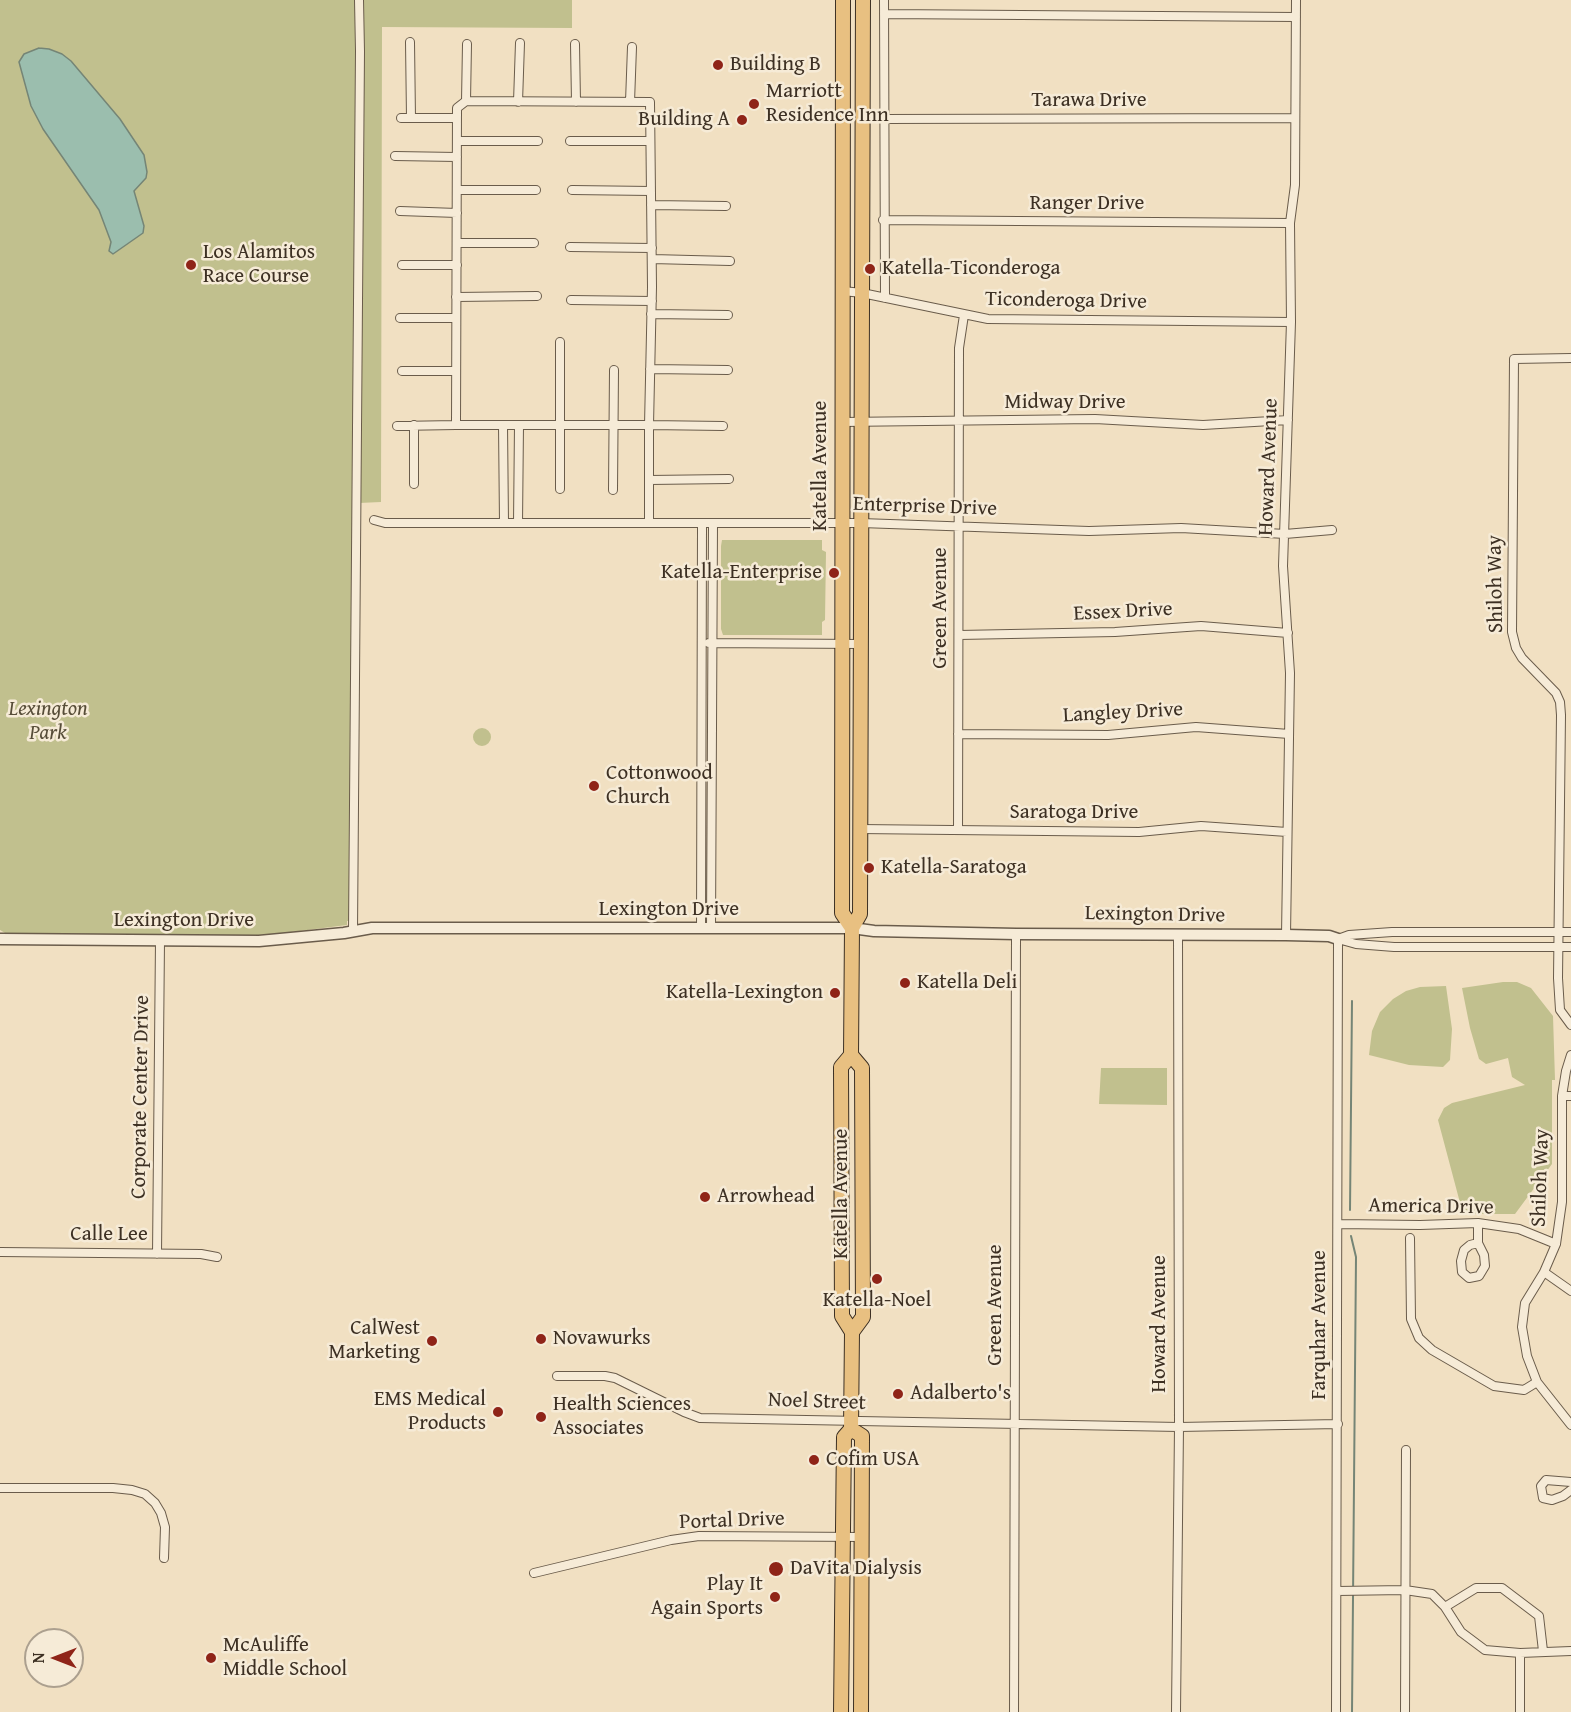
<!DOCTYPE html>
<style>
body{margin:0}
#map{position:relative;width:1571px;height:1712px;overflow:hidden;background:#f1e0c2;font-family:"Gentium Book Plus",serif}
canvas{display:block}
.north{position:absolute;left:24px;top:1628px;width:60px;height:60px;box-sizing:border-box;background:#f6ebd7;border:2px solid #aca08f;border-radius:50%;rotate:270deg;font-size:16px;font-weight:700;line-height:24px;text-align:center;color:#3d3023}
.north::after{content:'';display:block;margin:auto;width:21px;height:27px;background:#8f2418;clip-path:polygon(50% 0,100% 100%,50% 72%,0 100%)}
</style>
<div id="map">
<canvas width="1571" height="1712"></canvas>
<div class="north">N</div>
</div>
<script>
const c = document.querySelector('canvas').getContext('2d');
c.lineJoin = 'round';
function fillPath(path, color) { c.fillStyle = color; c.fill(path, 'evenodd'); }
const toPath = rows => new Path2D(rows.map(r => 'M' + r).join(''));
function trace(path, color, width, dash) { c.strokeStyle = color; c.lineWidth = width; c.lineCap = dash ? 'butt' : 'round'; c.setLineDash(dash || []); c.stroke(path); }
function drawText(font, color, halo, rows, align = 'center') {
  c.font = font + ' "Gentium Book Plus",serif'; c.lineWidth = 5; c.setLineDash([]); c.textBaseline = 'middle'; c.strokeStyle = halo; c.fillStyle = color; for (const [text, x, y, turn = 0] of rows) {
    c.save(); c.translate(x, y); c.rotate((+turn || 0) * Math.PI / 180); c.textAlign = isNaN(turn) ? turn : align; if (halo) c.strokeText(text, 0, 0); c.fillText(text, 0, 0); c.restore();
  }
}
fillPath(toPath([
 [0,0,572,0,572,28,382,27,381,502,359,503,357,920,347,921,347,925,260,936,5,933,0,930],
 [722,540,822,540,822,550,826,552,825,620,822,622,822,635,723,635,721,629,721,546],
 '473 737a9 9 0 1 1 18 0a9 9 0 1 1-18 0Z',
 [1503,982,1517,982,1531,988,1553,1016,1555,1080,1552,1080,1552,1164,1515,1214,1463,1214,1438,1120,1444,1108,1452,1103,1525,1085,1512,1077,1508,1058,1486,1064,1479,1059,1470,1028,1462,988],
 [1446,986,1452,1029,1450,1060,1443,1067,1409,1065,1369,1055,1372,1031,1380,1012,1393,999,1406,991,1420,987],
 [1101,1068,1167,1068,1167,1105,1099,1104]
]), '#c1c08e');
const water = toPath([
 [39,48,49,49,62,54,71,61,120,119,144,155,147,172,146,178,134,191,144,226,143,233,113,254,109,251,111,242,99,210,43,129,31,106,19,62,24,54,39,48]
]);
fillPath(water, '#9bbeae');
trace(water, '#758576', 1.5);
trace(toPath([
 [1350,1210,1352,1001],
 [1351,1236,1356,1257,1352,1712]
]), '#758576', 2);
const minor = toPath([
 [884,0,885,298],
 [884,14,1296,17],
 [410,42,411,118],
 [575,44,576,102],
 [466,101,467,44],
 [518,102,520,43],
 [630,102,632,47],
 [401,118,457,118],
 [883,119,1295,118],
 [457,141,538,141],
 [570,141,650,141],
 [395,156,457,157],
 [457,190,536,190],
 [572,190,651,191],
 [651,205,726,206],
 [400,211,457,213],
 [883,220,1290,223],
 [457,243,534,243],
 [570,247,652,248],
 [652,259,730,261],
 [402,265,457,265],
 [843,291,862,293,988,319,1291,322],
 [456,297,537,296],
 [571,300,652,301],
 [651,314,728,315],
 [400,318,456,318],
 [1571,358,1514,359,1512,632,1516,648,1522,658,1556,693,1560,702,1561,715,1558,978,1560,1010,1571,1025],
 [650,369,728,370],
 [402,371,456,371],
 [842,422,1095,419,1203,425,1288,420],
 [414,425,414,484],
 [503,425,504,523],
 [397,426,456,425],
 [649,480,729,479],
 [560,489,560,342],
 [613,490,614,370],
 [374,520,385,523,861,523,1089,531,1181,528,1285,534,1332,530],
 [649,522,649,425,652,287,650,102,466,101,457,108,456,425,649,425,723,426],
 [518,523,519,425],
 [959,635,1115,632,1201,626,1288,633],
 [709,643,860,644],
 [958,734,1108,735,1196,727,1289,734],
 [859,829,1139,832,1201,826,1287,832],
 [958,830,959,348,964,315],
 [701,929,702,524],
 [711,929,713,524],
 [353,931,360,51,359,0],
 [1571,932,1392,932,1349,935,1338,939,1356,944,1394,947,1571,947],
 [1286,935,1290,673,1283,566,1291,322,1290,223,1295,185,1296,0],
 [1571,1055,1566,1071,1562,1096,1562,1202,1556,1244,1544,1272,1525,1303,1522,1327,1527,1356,1537,1382,1571,1425],
 [1562,1096,1571,1096],
 [1478,1223,1478,1243,1484,1255,1485,1266,1479,1276,1469,1278,1462,1272,1461,1261,1464,1250,1470,1245,1478,1243],
 [1338,1224,1420,1225,1478,1223,1519,1229,1556,1244],
 [1410,1238,1411,1319,1419,1338,1432,1350,1494,1386,1524,1390,1537,1382],
 [0,1252,201,1254,217,1257],
 [157,1254,160,941],
 [1544,1272,1571,1291],
 [557,1376,605,1376,615,1378,684,1412,700,1418,1179,1427,1338,1424],
 [1571,1482,1546,1480,1541,1486,1543,1498,1552,1500,1563,1496,1571,1490],
 [0,1488,113,1488,132,1490,145,1494,155,1503,161,1513,165,1527,164,1558],
 [534,1573,671,1540,699,1536,863,1537],
 [1337,1591,1405,1590,1432,1594,1445,1607,1461,1632,1485,1650,1520,1653,1571,1651],
 [1445,1607,1476,1588,1502,1588,1539,1616,1543,1651],
 [1520,1653,1520,1712],
 [1014,1712,1016,934],
 [1176,1712,1179,1427,1178,935],
 [1336,1712,1338,939],
 [1405,1712,1406,1450]
]);
const tertiary = toPath([
 [0,939,259,941,344,933,372,928,852,928,874,931,1016,934,1286,935,1329,936,1338,939]
]);
const primary = toPath([
 [843,0,842,913,852,928],
 [851,1055,862,1068,863,1317,852,1332],
 [851,1429,862,1436,861,1712],
 [841,1712,844,1437,851,1429,852,1332,842,1316,841,1067,851,1055,852,928,860,914,863,0]
]);
trace(minor, '#6a5c4b', 10);
trace(tertiary, '#6a5c4b', 13);
trace(primary, '#3d3023', 16);
trace(minor, '#f6ebd7', 8);
trace(tertiary, '#f6ebd7', 10);
trace(primary, '#e8c081', 14);
for (const [x, y, r, color] of [
 [718,65,6,"#8f2418"],
 [754,104,6,"#8f2418"],
 [742,120,6,"#8f2418"],
 [191,265,6,"#8f2418"],
 [870,269,6,"#8f2418"],
 [834,573,6,"#8f2418"],
 [594,786,6,"#8f2418"],
 [869,868,6,"#8f2418"],
 [905,983,6,"#8f2418"],
 [835,993,6,"#8f2418"],
 [705,1197,6,"#8f2418"],
 [877,1279,6,"#8f2418"],
 [541,1339,6,"#8f2418"],
 [432,1341,6,"#8f2418"],
 [898,1394,6,"#8f2418"],
 [498,1412,6,"#8f2418"],
 [541,1417,6,"#8f2418"],
 [814,1460,6,"#8f2418"],
 [776,1569,8,"#8f2418"],
 [775,1597,6,"#8f2418"],
 [211,1658,6,"#8f2418"]
]) { const dot = new Path2D(); dot.arc(x, y, r, 0, 2 * Math.PI); c.fillStyle = color; c.fill(dot); trace(dot, '#f6ebd7', 2); }
drawText('21px', '#3d3023', '#f6ebd7', [
 ["Building B",730,65],
 ["Marriott",766,92],
 ["Residence Inn",766,116],
 ["Building A",730,120,"right"],
 ["Los Alamitos",203,253],
 ["Race Course",203,277],
 ["Katella-Ticonderoga",882,269],
 ["Katella-Enterprise",822,573,"right"],
 ["Cottonwood",606,774],
 ["Church",606,798],
 ["Katella-Saratoga",881,868],
 ["Katella Deli",917,983],
 ["Katella-Lexington",823,993,"right"],
 ["Arrowhead",717,1197],
 ["Katella-Noel",877,1301,"center"],
 ["CalWest",420,1329,"right"],
 ["Marketing",420,1353,"right"],
 ["Novawurks",553,1339],
 ["Adalberto's",910,1394],
 ["EMS Medical",486,1400,"right"],
 ["Products",486,1424,"right"],
 ["Health Sciences",553,1405],
 ["Associates",553,1429],
 ["Cofim USA",826,1460],
 ["DaVita Dialysis",790,1569],
 ["Play It",763,1585,"right"],
 ["Again Sports",763,1609,"right"],
 ["McAuliffe",223,1646],
 ["Middle School",223,1670]
], 'left');
drawText('21px', '#3d3023', '#f6ebd7', [
 ["Tarawa Drive",1089,101],
 ["Ranger Drive",1087,204],
 ["Ticonderoga Drive",1066,301,1],
 ["Midway Drive",1065,403],
 ["Katella Avenue",821,466,-90],
 ["Howard Avenue",1269,467,-88],
 ["Enterprise Drive",925,507,2],
 ["Shiloh Way",1496,584,-91],
 ["Green Avenue",941,608,-90],
 ["Essex Drive",1123,612,-3],
 ["Langley Drive",1123,713,-3],
 ["Saratoga Drive",1074,813],
 ["Lexington Drive",669,910],
 ["Lexington Drive",1155,915,1],
 ["Lexington Drive",184,921],
 ["Corporate Center Drive",141,1097,-89],
 ["Shiloh Way",1541,1178,-88],
 ["Katella Avenue",842,1194,-90],
 ["America Drive",1431,1207,1],
 ["Calle Lee",109,1235],
 ["Green Avenue",996,1305,-90],
 ["Howard Avenue",1160,1324,-90],
 ["Farquhar Avenue",1320,1325,-90],
 ["Noel Street",817,1402,2],
 ["Portal Drive",732,1521,-2]
]);
drawText('italic 21px', '#574d38', '#f6ebd7', [
 ["Lexington",48,710],
 ["Park",48,734]
]);
</script>
